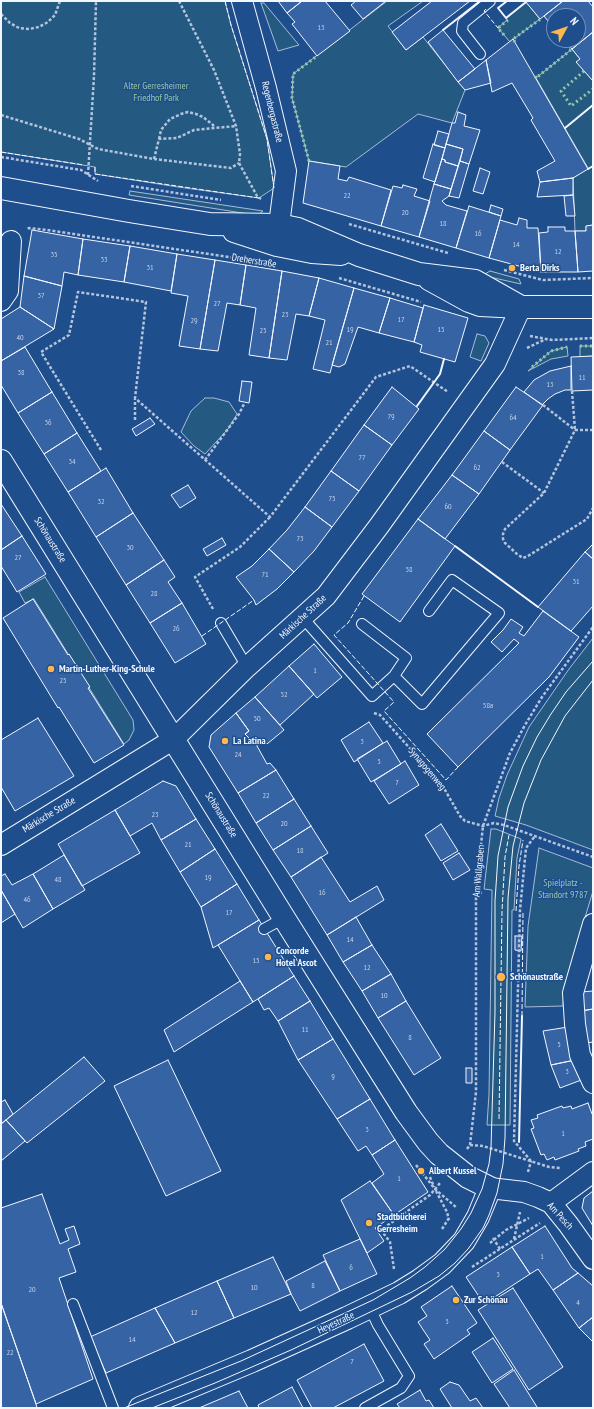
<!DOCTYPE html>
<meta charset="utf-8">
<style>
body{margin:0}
#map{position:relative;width:594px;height:1409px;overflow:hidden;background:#1f4e8c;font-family:"PT Sans Narrow",sans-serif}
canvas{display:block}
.frame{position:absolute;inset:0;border:2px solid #f2f6ff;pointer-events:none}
.north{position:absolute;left:546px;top:8px;width:40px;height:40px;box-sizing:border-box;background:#1f4e8c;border:1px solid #7391ba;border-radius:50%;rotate:50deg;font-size:11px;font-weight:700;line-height:16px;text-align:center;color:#f2f6ff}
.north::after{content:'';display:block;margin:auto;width:14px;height:18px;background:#ffb74d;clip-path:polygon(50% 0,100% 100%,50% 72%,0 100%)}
</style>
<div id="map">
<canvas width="594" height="1409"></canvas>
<div class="frame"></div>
<div class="north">N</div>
</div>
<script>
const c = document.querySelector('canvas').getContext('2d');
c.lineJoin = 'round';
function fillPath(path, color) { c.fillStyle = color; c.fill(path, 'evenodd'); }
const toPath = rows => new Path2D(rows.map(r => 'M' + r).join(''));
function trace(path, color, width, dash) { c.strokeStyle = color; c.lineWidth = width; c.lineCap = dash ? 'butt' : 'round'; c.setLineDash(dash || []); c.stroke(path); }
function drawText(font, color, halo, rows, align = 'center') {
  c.font = font + ' "PT Sans Narrow",sans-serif'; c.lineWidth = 3; c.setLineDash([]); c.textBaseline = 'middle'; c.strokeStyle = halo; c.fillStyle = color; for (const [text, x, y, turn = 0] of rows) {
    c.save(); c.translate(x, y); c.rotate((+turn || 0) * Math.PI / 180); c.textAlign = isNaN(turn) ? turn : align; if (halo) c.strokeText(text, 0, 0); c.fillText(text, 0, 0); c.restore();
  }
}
const green = toPath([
 [1,1,225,1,231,25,267,139,274,188,259,198,178,187,95,174,95,167,1,152,1,1],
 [387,1,423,1,388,26,406,50,423,37,465,90,452,123,418,114,346,167,309,161,292,98,293,74,387,1],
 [526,2,540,19,510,42,498,28,507,20,506,18,526,2],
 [261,3,264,3,299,45,278,51,261,3],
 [572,49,580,59,577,62,593,81,593,225,586,226,586,231,575,231,573,178,588,168,536,78,572,49],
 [130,191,263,211,258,215,255,215,129,195,130,191],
 [490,271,519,279,521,284,485,276,485,274,490,271],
 [477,334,485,336,489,343,481,361,470,357,477,334],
 [580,346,593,346,593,356,580,357,580,346],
 [567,347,568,356,551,359,528,371,551,351,567,347],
 [205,398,214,398,229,402,237,414,228,429,205,454,194,446,181,432,191,411,205,398],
 [45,577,133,720,134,730,129,740,124,744,34,599,25,603,19,592,45,577],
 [593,638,593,850,526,825,495,816,499,798,507,775,529,727,569,669,593,638],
 [491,829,496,829,521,839,517,858,514,910,512,910,510,1125,487,1125,489,1094,492,890,484,889,491,829],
 [539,848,593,868,593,891,564,987,563,1006,525,1007,528,926,539,848]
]);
fillPath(green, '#245a82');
trace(green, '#a8bbd7', 1);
const building = toPath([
 [278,1,302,1,287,13,278,1],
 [302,1,325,1,350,31,317,56,292,24,295,22,287,13,302,1],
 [356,1,386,1,363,19,351,5,356,1],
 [432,1,470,1,406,50,392,32,432,1],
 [525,1,563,1,540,19,525,1],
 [563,1,588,1,593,7,593,32,572,49,564,40,578,40,578,16,554,16,554,30,551,27,552,26,544,16,563,1],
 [443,30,475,69,458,82,428,42,443,30],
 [593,32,593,81,576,62,580,59,572,49,593,32],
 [513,39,588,169,573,178,540,182,537,171,555,161,531,120,533,118,512,83,492,92,486,60,513,39],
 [486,60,491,83,465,90,458,82,486,60],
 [458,112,466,115,464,126,480,130,469,164,460,161,463,149,446,144,452,123,455,123,458,112],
 [438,131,449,134,445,148,434,145,438,131],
 [433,144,445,148,435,182,423,178,433,144],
 [446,144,463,149,458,166,445,162,445,160,442,159,446,144],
 [442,159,445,160,445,162,458,166,451,189,434,184,442,159],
 [309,161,340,166,338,179,347,181,349,177,391,190,381,226,303,203,309,161],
 [460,161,469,164,459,198,449,196,460,161],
 [480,168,490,172,483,194,473,191,480,168],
 [573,178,573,195,537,197,540,182,573,178],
 [434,184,451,189,449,196,442,201,446,205,467,211,456,248,419,237,434,184],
 [403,185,417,189,414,196,430,201,419,237,381,226,393,186,402,188,403,185],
 [573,195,575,216,566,216,564,196,573,195],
 [491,205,503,209,501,216,489,212,491,205],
 [469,206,501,216,489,258,456,248,469,206],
 [519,218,527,220,527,228,538,228,541,272,489,258,500,220,517,225,519,218],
 [593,225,593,271,578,272,575,231,586,231,586,226,593,225],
 [548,227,565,227,565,231,575,231,578,272,541,272,539,233,548,232,548,227],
 [32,230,83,239,78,275,64,272,62,286,24,276,32,230],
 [83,239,130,246,124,282,78,275,83,239],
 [130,246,177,254,171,291,124,282,130,246],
 [177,254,215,260,200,349,179,346,188,296,171,293,177,254],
 [215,260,246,265,240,305,227,303,218,351,200,349,215,260],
 [246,265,282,271,269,358,249,355,256,308,240,305,246,265],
 [282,271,319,278,309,316,296,314,287,360,269,358,282,271],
 [24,276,62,286,54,329,20,307,24,276],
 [319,278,354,288,330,373,313,369,325,320,309,316,319,278],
 [354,288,390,298,379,333,358,327,345,364,339,367,332,365,354,288],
 [390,298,423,308,414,342,379,333,390,298],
 [424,305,468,318,455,362,420,352,422,345,414,342,424,305],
 [20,307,54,329,1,361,1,319,20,307],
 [25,347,52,392,18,413,1,385,1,361,25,347],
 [593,356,593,390,572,391,571,357,593,356],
 [571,366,571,390,565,390,555,394,548,399,542,405,524,392,534,380,550,371,571,366],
 [242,381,252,382,249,403,239,401,242,381],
 [392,387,419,409,392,445,364,425,392,387],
 [516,387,543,405,510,450,484,431,516,387],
 [52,392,77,433,44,454,18,413,52,392],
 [150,418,155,424,136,436,132,429,150,418],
 [364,425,392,445,359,491,331,471,364,425],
 [484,431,510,450,479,494,452,475,484,431],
 [77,433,101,471,68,492,44,454,77,433],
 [106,468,133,513,96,537,68,492,106,468],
 [331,471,359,491,332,527,305,507,331,471],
 [452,475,479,494,445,539,418,519,452,475],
 [188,485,196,498,180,508,171,495,188,485],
 [1,504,22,536,1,550,1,504],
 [305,507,332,527,314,551,294,572,269,549,287,530,305,507],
 [133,513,164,560,126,585,96,537,133,513],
 [418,519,455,546,400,622,362,594,418,519],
 [22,536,46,574,17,592,1,566,1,550,22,536],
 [222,538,226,545,207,556,203,549,222,538],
 [593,544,593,559,585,552,593,544],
 [269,549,294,572,277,589,256,605,254,600,236,577,252,566,269,549],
 [585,552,593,559,593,606,571,631,538,607,585,552],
 [164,560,175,577,168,582,182,603,150,623,126,585,164,560],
 [33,599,68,655,69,654,90,687,88,688,124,745,94,763,59,707,58,708,3,618,33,599],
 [182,603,206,644,175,663,150,623,182,603],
 [543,611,579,637,549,677,458,767,427,734,518,644,519,643,514,639,502,652,491,642,503,630,511,619,523,627,519,633,524,636,543,611],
 [314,644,342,677,317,698,289,666,314,644],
 [289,666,314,694,280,725,255,697,289,666],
 [255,697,284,730,267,744,263,740,257,746,245,734,249,731,236,713,255,697],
 [236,713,249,731,245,734,257,746,267,764,270,763,276,770,238,793,209,747,211,735,236,713],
 [38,718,74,776,15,811,1,787,1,740,38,718],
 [369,722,383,743,354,762,341,740,369,722],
 [387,741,401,764,371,782,357,759,387,741],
 [405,761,419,785,389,804,374,781,405,761],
 [276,770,294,799,256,823,238,793,276,770],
 [163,781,176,786,196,819,161,840,152,823,130,836,115,810,163,781],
 [294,799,311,826,273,850,256,823,294,799],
 [115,810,140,853,82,886,58,844,115,810],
 [196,819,215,849,180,872,161,840,196,819],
 [441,824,458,851,441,861,425,835,441,824],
 [311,826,328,853,291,877,273,850,311,826],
 [215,849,237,884,201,907,180,872,215,849],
 [459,853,470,870,453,880,443,863,459,853],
 [64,855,85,890,53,909,33,874,64,855],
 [321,857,350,902,377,886,384,900,327,935,291,877,321,857],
 [5,874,12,885,33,874,53,909,23,928,1,890,1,876,5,874],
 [237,884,259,920,213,948,201,907,237,884],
 [1,890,15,914,1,923,1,890],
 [356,917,372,945,343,962,327,935,356,917],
 [259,920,294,976,253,1002,218,945,259,920],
 [515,936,522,936,521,951,515,950,515,936],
 [372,945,391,974,362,991,343,962,372,945],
 [391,974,406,1001,378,1018,362,991,391,974],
 [294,976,310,1001,278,1021,269,1008,264,1010,258,999,294,976],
 [240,981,253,1002,174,1052,164,1030,240,981],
 [593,991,593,1009,581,1011,581,992,593,991],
 [310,1001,333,1039,298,1060,278,1021,310,1001],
 [406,1001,441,1058,414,1075,378,1018,406,1001],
 [593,1009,593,1042,586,1043,581,1011,593,1009],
 [568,1027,575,1060,551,1065,543,1031,568,1027],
 [333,1039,370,1099,337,1119,298,1060,333,1039],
 [84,1057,105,1081,27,1143,6,1120,84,1057],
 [168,1060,221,1171,166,1196,114,1086,168,1060],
 [575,1060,584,1079,560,1088,551,1065,575,1060],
 [466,1068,472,1068,472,1083,466,1083,466,1068],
 [370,1099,395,1140,372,1155,366,1146,358,1151,337,1119,370,1099],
 [5,1100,13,1114,1,1124,1,1102,5,1100],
 [588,1103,592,1114,593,1114,593,1139,585,1142,586,1146,578,1149,579,1151,555,1160,554,1157,547,1160,544,1154,541,1155,531,1129,534,1128,531,1120,538,1118,537,1115,562,1106,563,1108,571,1106,572,1109,588,1103],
 [6,1120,25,1141,1,1161,1,1124,6,1120],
 [395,1140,428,1192,394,1215,372,1183,384,1174,372,1155,395,1140],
 [370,1181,394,1215,375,1228,384,1241,367,1253,341,1200,370,1181],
 [593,1191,593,1226,582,1208,584,1198,593,1191],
 [42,1194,60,1244,69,1240,65,1229,74,1226,80,1244,68,1249,76,1272,59,1278,93,1379,36,1404,1,1303,1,1208,42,1194],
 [545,1226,572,1268,578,1273,553,1290,538,1269,530,1274,512,1247,545,1226],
 [360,1239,377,1274,340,1291,323,1255,360,1239],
 [512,1247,530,1274,484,1304,466,1277,512,1247],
 [273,1257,291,1294,234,1318,217,1281,273,1257],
 [325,1261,340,1291,300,1311,291,1294,286,1281,325,1261],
 [578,1273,593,1286,593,1317,579,1328,553,1290,578,1273],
 [217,1281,234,1318,175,1343,155,1308,217,1281],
 [452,1286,477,1323,467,1330,470,1334,434,1359,424,1344,430,1340,418,1322,427,1316,421,1307,452,1286],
 [513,1288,563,1367,529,1390,478,1310,513,1288],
 [1,1303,36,1404,37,1408,1,1408,1,1303],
 [155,1308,175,1343,106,1373,90,1337,155,1308],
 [593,1317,593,1342,579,1328,593,1317],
 [493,1338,513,1369,492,1383,472,1352,493,1338],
 [364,1344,384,1381,333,1408,312,1408,297,1380,364,1344],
 [514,1370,537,1407,536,1408,510,1408,494,1384,514,1370],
 [450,1382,459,1385,470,1401,476,1398,483,1408,452,1408,440,1389,450,1382],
 [292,1387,303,1408,259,1408,258,1405,292,1387],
 [420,1390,426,1401,429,1400,434,1408,400,1408,397,1404,420,1390],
 [239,1391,248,1408,199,1408,239,1391]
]);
fillPath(building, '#3563a3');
trace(building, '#f2f6ff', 1);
const service = toPath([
 [480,54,462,31,463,23,490,1],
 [303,618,372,696,394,676,406,658,362,624],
 [221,623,247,667],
 [394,676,422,704,499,613,452,580,429,611],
 [264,929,284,918],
 [73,1304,113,1408],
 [365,1408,401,1388,409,1376,378,1325,370,1308]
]);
const minor = toPath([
 [242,1,266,88,286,171,279,225],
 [1,301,8,291,11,241],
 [1,845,174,739,247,667,326,596,379,526,495,364,521,307],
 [593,924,573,993,575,1024,580,1055,593,1083],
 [490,1188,524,1192,538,1197,551,1203,568,1224,593,1259],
 [551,1203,593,1172]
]);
const tertiary = toPath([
 [1,461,284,918,406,1112,428,1142,439,1154,468,1177,490,1188,478,1217,464,1241,442,1264,420,1280,399,1293,347,1318,252,1361,140,1408]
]);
const secondary = toPath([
 [1,188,129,211,210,224,279,225,298,229,359,255,419,274,475,281,521,307],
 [234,231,277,245,312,252,341,254],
 [429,279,469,301,480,305,521,307,593,307]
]);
trace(service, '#f2f6ff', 12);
trace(minor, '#f2f6ff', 22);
trace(tertiary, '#f2f6ff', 24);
trace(secondary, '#f2f6ff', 24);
trace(toPath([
 [179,1,214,70,236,126,240,154,239,163,257,196,261,199],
 [1,14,10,23,19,28,29,29,39,27,48,22,55,15,60,1],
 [1,115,79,139,98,149,154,159,231,168,239,163],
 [159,139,161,130,170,119,181,114,188,112,196,114,203,117,213,125,214,128],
 [1,157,81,170,98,181],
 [154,159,159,139,177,138,194,130,236,126],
 [88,175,94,76,96,1],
 [131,186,221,200],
 [349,224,448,253],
 [28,229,29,228,47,230,242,259],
 [504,270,543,280,593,278],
 [339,278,421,302],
 [530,336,552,340,593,338],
 [527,348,546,339],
 [572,391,575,430],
 [543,405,575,430],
 [135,420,135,399],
 [593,430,575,430,544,493,505,529,503,534,503,539,505,543,517,554,523,558,528,556,587,519,593,508],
 [101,450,41,352,69,335,78,292,146,302,135,398,270,517,376,377,410,366,448,392],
 [205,460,239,414,244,404],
 [502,462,544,493],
 [213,609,195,577,240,547,270,517],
 [374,713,380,715,441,783,460,816,465,821,483,826,494,823,504,825,593,857],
 [476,892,482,893],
 [470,1145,483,1146,549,1167,560,1168],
 [467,1149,470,1145,476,1092,476,892,483,826,510,753,525,725,542,697,593,627],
 [531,1161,514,1141,520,910,526,848,535,836],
 [416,1165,435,1189,457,1208],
 [528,1172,531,1161],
 [430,1177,434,1187],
 [436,1191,447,1212,449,1220],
 [442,1229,449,1218],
 [493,1238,500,1249],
 [514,1239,520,1212],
 [490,1243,506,1230,529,1218],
 [472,1267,540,1223],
 [394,1269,390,1242,381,1230,430,1195,440,1183]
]), '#b3c4dc', 2.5, [3, 2]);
trace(service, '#1f4e8c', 10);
trace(minor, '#1f4e8c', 20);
trace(tertiary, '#1f4e8c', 22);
trace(secondary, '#1f4e8c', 22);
trace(toPath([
 [124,1408,241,1361,373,1300,410,1278,425,1267,445,1249,461,1229,471,1213,482,1189,489,1164,491,1148,495,1012,495,901,498,856,508,807,523,766,537,737,551,714,566,692,593,661],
 [152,1408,215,1383,291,1350,412,1292,439,1276,455,1263,468,1249,483,1228,489,1215,497,1193,503,1164,505,1138,508,898,513,846,524,803,541,760,565,716,593,680]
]), '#f2f6ff', 1);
trace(toPath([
 [504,35,498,28,508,20,506,18],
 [515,42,513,39,542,18],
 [584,71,561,91,571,106,593,89],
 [535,76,536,78,572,49,570,47],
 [309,161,292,98,293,74,317,56],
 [580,346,593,346],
 [532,367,551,351,567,347]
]), '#97c8a6', 3, [2, 3]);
trace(toPath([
 [225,1,231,25,267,139,274,188],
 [486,9,484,11,498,28],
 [1,152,84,165],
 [95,167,95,174,259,198],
 [364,596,348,623,334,635,394,702,384,711,446,780,458,767],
 [202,636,254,600],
 [516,911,519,866,523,840],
 [522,1016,523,911],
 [499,1119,502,911,505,857,509,835]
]), '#f2f6ff', 1, [5, 2]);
trace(toPath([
 [507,1,498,8,506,18,526,2],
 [443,30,480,1],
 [565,128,593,105],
 [588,169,593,166],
 [417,406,440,374,444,359],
 [455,546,538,607],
 [519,1142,522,1016]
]), '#f2f6ff', 2);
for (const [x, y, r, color] of [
 [512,268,4,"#ffb74d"],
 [51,669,4,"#ffb74d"],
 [225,741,4,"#ffb74d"],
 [268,957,4,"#ffb74d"],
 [501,977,5,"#ffb74d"],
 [421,1171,4,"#ffb74d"],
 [369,1223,4,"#ffb74d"],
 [456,1300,4,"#ffb74d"]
]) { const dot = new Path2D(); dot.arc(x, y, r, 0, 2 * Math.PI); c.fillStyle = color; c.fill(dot); trace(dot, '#1f4e8c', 1.5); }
drawText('8px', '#c3d1e8', null, [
 ["13",321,28],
 ["22",347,196],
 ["20",405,213],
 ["18",443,224],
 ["16",478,234],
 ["14",516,245],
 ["12",558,252],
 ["35",54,255],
 ["33",104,260],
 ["31",150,268],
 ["37",41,296],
 ["27",217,304],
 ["23",285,315],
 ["17",401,320],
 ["29",194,321],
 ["19",350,330],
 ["15",441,330],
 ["25",263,331],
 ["40",20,338],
 ["21",329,343],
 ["38",21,373],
 ["11",582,378],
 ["13",550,385],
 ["79",391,417],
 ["64",513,418],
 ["36",48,423],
 ["77",362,458],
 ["34",72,462],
 ["62",477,468],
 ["75",332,499],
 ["32",101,502],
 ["60",448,507],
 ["73",300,539],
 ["30",130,548],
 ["27",18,558],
 ["58",409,570],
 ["71",265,575],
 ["31",576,582],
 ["28",154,594],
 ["26",176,629],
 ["1",315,671],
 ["25",63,681],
 ["52",284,695],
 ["58a",488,706],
 ["50",257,719],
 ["3",362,742],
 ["24",238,755],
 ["5",379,762],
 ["7",397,783],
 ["22",266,796],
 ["23",155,815],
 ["20",284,824],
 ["21",188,845],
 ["18",300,851],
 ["19",208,878],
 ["48",58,880],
 ["16",322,893],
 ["46",27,900],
 ["17",229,913],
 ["14",350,940],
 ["15",256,961],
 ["12",367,968],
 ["10",384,996],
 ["11",305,1030],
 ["8",410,1038],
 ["5",559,1045],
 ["3",567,1072],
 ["9",333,1077],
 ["3",367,1130],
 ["1",563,1134],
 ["1",399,1179],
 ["1",542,1257],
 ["6",351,1268],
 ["3",498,1275],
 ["8",313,1286],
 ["10",254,1288],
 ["20",32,1290],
 ["4",578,1303],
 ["12",194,1313],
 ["5",447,1322],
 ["14",132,1340],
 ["22",10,1353],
 ["7",352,1362]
]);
drawText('10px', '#97c8a6', '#1f4e8c', [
 ["Alter Gerresheimer",156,86],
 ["Friedhof Park",156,98],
 ["Spielplatz -",563,883],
 ["Standort 9787",563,895]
]);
drawText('10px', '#f2f6ff', '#1f4e8c', [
 ["Regenbergastraße",272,112,76],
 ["Dreherstraße",254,261,9],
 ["Schönaustraße",50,540,58],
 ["Märkische Straße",303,617,-43],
 ["Synagogenweg",427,769,50],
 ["Märkische Straße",49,815,-31],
 ["Schönaustraße",221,815,58],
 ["Am Wallgraben",479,871,-85],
 ["Am Pesch",560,1216,48],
 ["Heyestraße",336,1323,-25]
]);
drawText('bold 10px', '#f2f6ff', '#1f4e8c', [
 ["Berta Dirks",520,268],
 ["Martin-Luther-King-Schule",59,669],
 ["La Latina",233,741],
 ["Concorde",276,951],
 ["Hotel Ascot",276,963],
 ["Schönaustraße",510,977],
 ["Albert Kussel",429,1171],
 ["Stadtbücherei",377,1217],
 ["Gerresheim",377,1229],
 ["Zur Schönau",464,1300]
], 'left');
</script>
